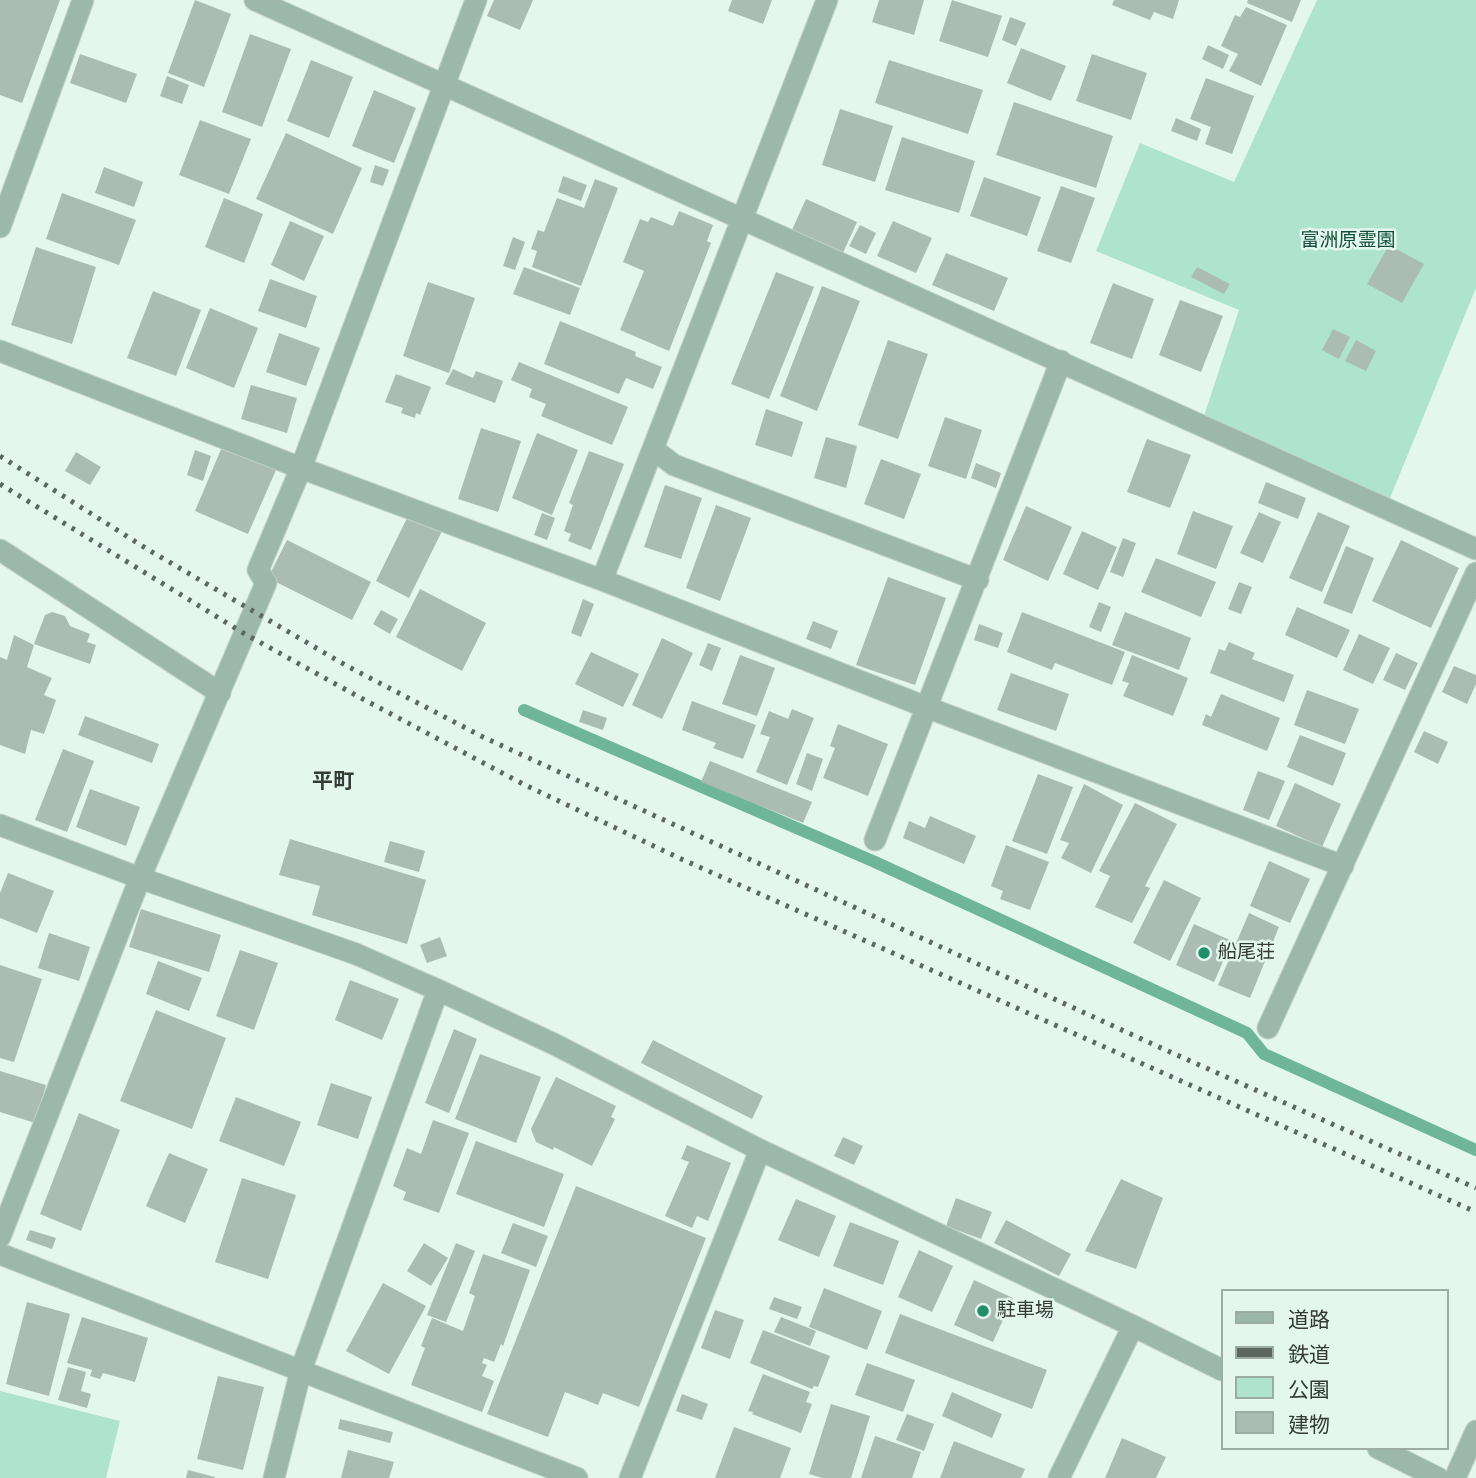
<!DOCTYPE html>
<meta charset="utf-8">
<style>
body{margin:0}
#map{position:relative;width:1476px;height:1478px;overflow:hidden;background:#e4f7ee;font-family:"Sofia Sans Condensed","Noto Sans JP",sans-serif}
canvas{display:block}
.legend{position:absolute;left:1221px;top:1289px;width:228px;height:161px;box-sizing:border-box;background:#e4f7ee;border:2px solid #9daba5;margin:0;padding:9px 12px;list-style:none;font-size:21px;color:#333a37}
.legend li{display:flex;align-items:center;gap:14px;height:35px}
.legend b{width:35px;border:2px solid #9daba5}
</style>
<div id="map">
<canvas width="1476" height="1478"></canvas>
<ul class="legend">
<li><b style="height:9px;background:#9bb8ab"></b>道路</li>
<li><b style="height:9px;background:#5d6762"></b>鉄道</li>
<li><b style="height:19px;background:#aee4cd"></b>公園</li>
<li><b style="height:19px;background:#aabcb4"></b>建物</li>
</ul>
</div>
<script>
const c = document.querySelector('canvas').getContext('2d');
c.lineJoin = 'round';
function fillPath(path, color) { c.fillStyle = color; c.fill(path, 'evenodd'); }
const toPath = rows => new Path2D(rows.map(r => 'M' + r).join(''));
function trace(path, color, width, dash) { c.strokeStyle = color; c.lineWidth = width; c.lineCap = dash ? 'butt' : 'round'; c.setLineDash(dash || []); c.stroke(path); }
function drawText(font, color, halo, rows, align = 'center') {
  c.font = font + ' "Sofia Sans Condensed","Noto Sans JP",sans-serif'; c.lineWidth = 5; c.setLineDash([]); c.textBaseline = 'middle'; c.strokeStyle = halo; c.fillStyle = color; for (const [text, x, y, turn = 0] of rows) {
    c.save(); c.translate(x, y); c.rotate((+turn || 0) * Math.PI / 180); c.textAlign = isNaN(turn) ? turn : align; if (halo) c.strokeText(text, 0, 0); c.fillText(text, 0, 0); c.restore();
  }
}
fillPath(toPath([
 [1317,0,1476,0,1476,288,1388,503,1203,419,1239,310,1096,251,1140,143,1234,182],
 [0,1391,120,1421,106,1478,0,1478]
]), '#aee4cd');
trace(toPath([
 [524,710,875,862,1247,1033,1264,1054,1476,1150]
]), '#6eb599', 12);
fillPath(toPath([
 [0,0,60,0,22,103,0,95],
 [195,0,231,14,204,87,168,73],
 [494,0,533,0,520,30,487,16],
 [732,0,772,0,763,24,728,11],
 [879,0,924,0,914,35,872,22],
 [952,0,1002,16,988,57,939,41],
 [1114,0,1179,0,1173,19,1154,12,1150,20,1112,5],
 [1248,0,1301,0,1292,22,1247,3],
 [1246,7,1287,25,1261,86,1229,71,1238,54,1221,46,1235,15,1240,17],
 [1010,17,1026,23,1016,46,1002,40],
 [250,34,291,49,262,127,222,112],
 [1208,45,1229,55,1223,69,1202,59],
 [1021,48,1066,66,1051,101,1007,83],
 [80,54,137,74,126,103,70,83],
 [1092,54,1147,73,1131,120,1076,101],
 [311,60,353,77,329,138,287,121],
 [889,60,983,90,968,134,875,103],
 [167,76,189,85,182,104,160,96],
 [1206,78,1254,96,1232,154,1205,144,1211,127,1190,119],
 [374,90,416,108,394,163,352,146],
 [1014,102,1113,136,1096,188,996,155],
 [840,109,893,126,875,182,822,165],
 [1176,118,1201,129,1197,141,1171,131],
 [200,120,251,139,229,194,179,175],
 [286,133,362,168,333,234,256,199],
 [902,137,975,161,959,213,885,190],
 [375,165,389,170,383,186,370,182],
 [104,167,143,182,134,207,95,193],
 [563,176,587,185,581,201,558,192],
 [984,177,1041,197,1027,236,970,216],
 [595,179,618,188,581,286,532,267,537,251,531,249,538,230,544,232,557,198,584,208],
 [1061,186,1095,198,1071,263,1037,251],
 [62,193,136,220,119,265,46,239],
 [224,198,263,214,244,263,205,247],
 [806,199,857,222,842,255,791,232],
 [679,211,713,225,707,241,711,243,669,351,620,330,644,271,623,262,640,219,648,222,651,217,673,226],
 [290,221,324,236,304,281,271,265],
 [893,221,932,238,916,273,877,256],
 [860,225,876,233,866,254,849,246],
 [513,237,525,242,515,270,503,266],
 [1389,245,1424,264,1402,303,1367,284],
 [36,247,96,267,72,344,11,325],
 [946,253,1008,278,994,311,932,285],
 [524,267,580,288,570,315,513,294],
 [1197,267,1230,284,1224,294,1191,277],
 [776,272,814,287,769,399,731,384],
 [270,279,317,296,306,328,258,311],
 [428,282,475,298,449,373,403,356],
 [1113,283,1154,299,1132,359,1090,343],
 [822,286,860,301,817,411,780,396],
 [153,291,201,310,176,376,127,358],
 [1180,300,1223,316,1201,372,1159,355],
 [210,308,258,328,234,388,186,368],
 [560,321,636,352,635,356,662,367,653,389,626,378,619,394,544,364],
 [1333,329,1350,337,1339,359,1322,350],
 [279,333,320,348,306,386,266,372],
 [888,340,928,354,898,439,858,425],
 [1356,340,1376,351,1366,371,1345,361],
 [519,362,628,407,612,445,541,416,546,404,529,397,532,389,511,380],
 [453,369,473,378,476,371,503,381,495,403,445,384],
 [396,374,431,387,420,415,416,413,415,418,401,413,403,408,385,402],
 [251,385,297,398,287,433,241,419],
 [766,409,803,422,792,457,755,445],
 [945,417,982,430,966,479,928,466],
 [481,428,521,441,498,512,458,499],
 [537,433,578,450,552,515,512,498],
 [826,437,857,446,846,488,814,478],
 [1147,439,1191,455,1170,508,1127,492],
 [222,447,276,470,248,534,195,511],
 [195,450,211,456,203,481,187,475],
 [589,451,624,464,591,550,568,541,571,534,564,531,573,505,569,503],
 [76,452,101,467,90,485,65,471],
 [881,459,921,474,904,519,864,504],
 [976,463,1001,473,996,488,971,478],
 [1266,482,1306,498,1298,519,1258,503],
 [665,485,702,498,681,559,644,547],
 [716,505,751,518,720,601,686,588],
 [1026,506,1072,527,1048,581,1003,560],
 [1193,511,1233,526,1216,569,1177,554],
 [410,512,443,529,409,598,376,581],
 [1259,512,1281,522,1263,563,1240,553],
 [1318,512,1350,526,1322,592,1289,578],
 [542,513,555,518,547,540,534,535],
 [1082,531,1117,547,1098,590,1063,574],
 [1123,538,1136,543,1123,577,1110,572],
 [287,540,371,582,352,620,268,578],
 [1401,540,1459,568,1431,628,1372,601],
 [1346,546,1374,558,1352,614,1323,603],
 [1156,558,1216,582,1201,617,1141,592],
 [888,577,946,598,915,685,856,665],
 [1239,582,1252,587,1241,614,1228,609],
 [420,589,486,623,462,671,396,637],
 [583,599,594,604,581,637,571,633],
 [1099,602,1111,607,1101,632,1089,627],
 [1297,607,1350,630,1337,658,1285,635],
 [381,610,398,619,390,634,373,624],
 [52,612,65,616,70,626,90,634,87,642,96,645,90,664,34,644,45,615],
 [1022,612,1125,652,1112,685,1055,663,1052,670,1007,652],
 [1125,612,1191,638,1179,670,1112,645],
 [813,621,838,631,831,649,806,639],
 [979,624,1003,633,998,648,974,640],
 [1359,634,1390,648,1373,684,1343,670],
 [14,635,34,645,27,667,52,678,44,695,56,700,44,734,31,730,25,754,0,745,0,657,7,660],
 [662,638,693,653,662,719,632,705],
 [1229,642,1255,653,1252,659,1294,675,1284,702,1210,673,1219,649,1225,651],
 [708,643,721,648,712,671,699,665],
 [591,652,639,674,623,707,575,684],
 [1396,653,1418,663,1405,690,1383,680],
 [740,655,775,668,757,716,722,704],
 [1132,655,1188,678,1173,716,1123,696,1129,683,1122,681],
 [1454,666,1476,675,1476,684,1467,704,1442,692],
 [1011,673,1069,694,1056,731,997,710],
 [1307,690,1359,709,1345,744,1294,725],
 [1221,694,1280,718,1267,751,1202,725,1206,714,1211,717],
 [692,701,756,725,743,759,713,748,716,743,682,730],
 [792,709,814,718,787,785,756,772,770,737,760,734,769,711,788,719],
 [583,710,607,718,603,730,579,722],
 [85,716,159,744,152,763,78,735],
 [838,724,888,744,868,796,823,778,835,748,830,746],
 [1424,731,1448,742,1438,764,1414,752],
 [1300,735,1346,753,1333,786,1287,767],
 [63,749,94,761,67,832,35,820],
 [807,753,823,759,812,791,796,784],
 [710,761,812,802,803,823,701,782],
 [1258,771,1285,781,1269,820,1243,810],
 [1038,774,1073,787,1047,854,1012,841],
 [1295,783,1341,804,1322,847,1276,826],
 [1084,784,1123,805,1091,873,1061,858,1069,843,1060,840],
 [90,789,140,807,126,846,76,827],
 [1135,803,1177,824,1145,886,1150,888,1132,923,1095,907,1110,876,1099,871],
 [930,816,976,836,964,864,903,838,909,821,925,828],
 [290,839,426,880,407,944,312,915,320,886,279,875],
 [390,841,425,851,419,872,384,862],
 [1006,845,1049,862,1030,910,1000,899,1003,891,991,886],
 [1269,861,1310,879,1290,923,1250,906],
 [8,873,54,891,37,933,0,918,0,893],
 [1164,880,1201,898,1170,961,1133,943],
 [141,909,221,935,209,972,129,947],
 [1249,913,1279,927,1250,998,1218,985],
 [1194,924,1232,941,1214,982,1176,965],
 [49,933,90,947,79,981,38,968],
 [440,937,447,956,427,963,420,945],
 [240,950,278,963,254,1030,216,1016],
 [158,961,202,978,189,1011,146,994],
 [0,965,42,979,14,1062,0,1058],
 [350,980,399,999,382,1040,335,1020],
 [156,1010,226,1038,192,1129,120,1101],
 [454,1029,477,1039,449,1113,425,1103],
 [653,1040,763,1096,752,1119,641,1063],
 [480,1054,541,1077,516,1143,455,1119],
 [0,1071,46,1085,35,1123,0,1112],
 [556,1077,616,1106,611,1117,615,1119,592,1166,554,1147,553,1150,536,1142,531,1129],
 [331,1083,372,1097,358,1139,317,1125],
 [236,1097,301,1122,284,1166,219,1141],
 [79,1113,120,1130,81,1231,40,1214],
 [433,1120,469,1133,439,1213,403,1200,406,1192,393,1186,407,1148,421,1154],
 [843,1137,863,1146,854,1165,834,1156],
 [476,1141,564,1174,544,1227,456,1194],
 [687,1145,731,1163,708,1221,697,1216,692,1228,665,1216,689,1162,681,1159],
 [169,1153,208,1169,185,1223,146,1206],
 [242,1178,296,1195,268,1279,215,1262],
 [1121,1179,1163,1198,1136,1269,1085,1251],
 [576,1186,706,1238,639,1407,603,1393,598,1405,565,1392,548,1437,487,1414],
 [956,1198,992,1212,981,1239,946,1226],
 [796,1199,836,1216,819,1257,778,1240],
 [1006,1220,1071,1254,1059,1276,994,1243],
 [850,1222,899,1241,883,1285,833,1266],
 [513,1223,548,1236,536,1267,501,1253],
 [30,1230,56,1238,52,1249,26,1240],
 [424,1243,448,1258,431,1286,407,1271],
 [456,1243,475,1251,446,1322,427,1315],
 [919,1250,953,1266,932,1312,898,1297],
 [483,1254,530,1270,503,1346,501,1344,494,1362,484,1358,482,1363,487,1365,482,1376,494,1381,482,1412,411,1385,425,1348,421,1346,432,1318,463,1331,475,1296,469,1293],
 [974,1280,1013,1298,993,1342,954,1325],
 [383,1283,426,1306,389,1374,346,1351],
 [824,1288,882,1311,867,1350,809,1327],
 [774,1297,802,1307,797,1319,769,1309],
 [27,1302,70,1314,49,1396,6,1384],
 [715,1310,744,1320,730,1359,701,1348],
 [900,1314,1047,1370,1032,1409,885,1353],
 [82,1317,148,1338,135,1382,103,1373,100,1379,90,1376,92,1370,67,1363],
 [781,1317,816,1331,810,1346,774,1332],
 [763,1330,830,1356,818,1387,814,1386,812,1389,750,1363],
 [867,1363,915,1380,903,1412,855,1395],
 [68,1367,86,1372,81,1391,91,1394,87,1408,58,1400],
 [763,1374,810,1392,806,1402,812,1404,801,1433,752,1414,753,1412,748,1411],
 [218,1376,264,1387,243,1470,197,1459],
 [952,1392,1002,1414,992,1438,942,1416],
 [682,1394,708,1404,702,1420,676,1411],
 [831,1404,870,1416,851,1478,822,1478,809,1474],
 [907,1414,934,1424,924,1451,896,1440],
 [340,1419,393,1432,390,1443,338,1429],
 [734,1427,791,1448,780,1478,715,1478],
 [875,1436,921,1452,912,1478,861,1478],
 [1122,1438,1166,1457,1156,1478,1105,1478],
 [954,1441,1025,1469,1021,1478,940,1478],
 [348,1450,394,1462,389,1478,341,1478],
 [188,1470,215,1477,215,1478,186,1478]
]), '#aabcb4');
const minor = toPath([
 [255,0,1476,549],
 [0,227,83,0],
 [0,351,301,468,602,580,926,707,1343,866],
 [653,449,674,465,978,580],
 [0,550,220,693],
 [602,580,827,0],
 [0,825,140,878,356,954,438,990,554,1044,760,1150,1133,1326,1222,1370],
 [875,840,1061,361],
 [1268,1028,1476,573],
 [0,1237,140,878,266,583,258,570,301,468,476,0],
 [0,1254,577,1478],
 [1378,1448,1438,1478],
 [274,1478,301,1370,438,990],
 [630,1478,760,1150],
 [1059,1478,1133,1326],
 [1455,1478,1476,1431]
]);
trace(minor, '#c1d1c9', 23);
trace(minor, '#9bb8ab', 21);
trace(toPath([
 [0,456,147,549,347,666,483,737,1159,1047,1476,1188],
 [0,484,245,634,359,697,523,784,679,858,1476,1212]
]), '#5d6762', 5, [3.5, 7]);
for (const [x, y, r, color] of [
 [1204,953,7,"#208d6b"],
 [983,1311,7,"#208d6b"]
]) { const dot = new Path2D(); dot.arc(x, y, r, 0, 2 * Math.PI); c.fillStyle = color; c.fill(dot); trace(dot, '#e4f7ee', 2.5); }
drawText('19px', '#154f3c', '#e4f7ee', [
 ["富洲原霊園",1348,241]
]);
drawText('19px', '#333a37', '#e4f7ee', [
 ["船尾荘",1218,953],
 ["駐車場",997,1311]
], 'left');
drawText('bold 21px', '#333a37', '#e4f7ee', [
 ["平町",333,783]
]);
</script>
